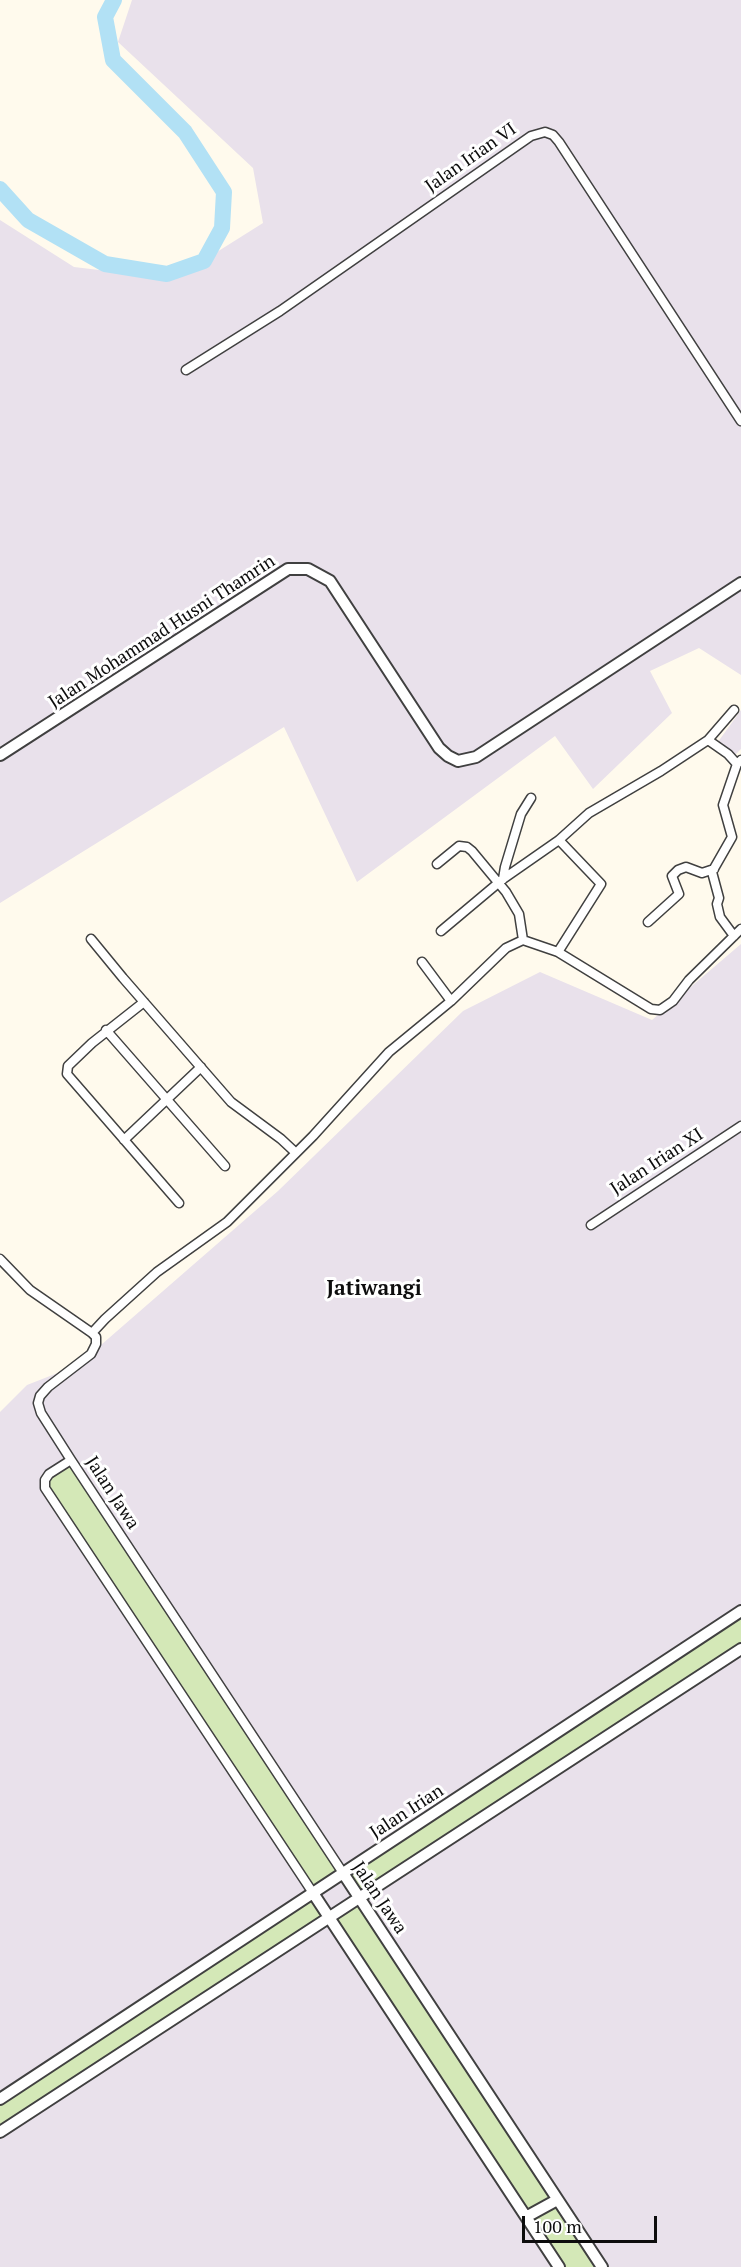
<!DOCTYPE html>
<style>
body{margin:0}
#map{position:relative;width:741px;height:2267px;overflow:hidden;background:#fffaed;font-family:"PT Serif",serif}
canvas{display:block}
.scale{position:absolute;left:522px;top:2216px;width:135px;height:27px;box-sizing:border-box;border:3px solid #0d0d0d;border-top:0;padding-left:8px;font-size:18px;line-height:21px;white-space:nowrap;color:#0d0d0d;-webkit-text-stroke:4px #fff;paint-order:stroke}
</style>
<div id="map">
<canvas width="741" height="2267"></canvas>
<div class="scale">100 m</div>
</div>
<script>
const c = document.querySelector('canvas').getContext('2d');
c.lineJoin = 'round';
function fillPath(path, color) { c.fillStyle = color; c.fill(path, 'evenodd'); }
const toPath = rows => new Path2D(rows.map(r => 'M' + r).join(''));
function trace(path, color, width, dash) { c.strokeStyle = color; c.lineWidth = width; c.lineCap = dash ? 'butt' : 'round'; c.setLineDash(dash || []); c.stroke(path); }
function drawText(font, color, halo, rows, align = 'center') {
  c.font = font + ' "PT Serif",serif'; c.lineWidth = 6; c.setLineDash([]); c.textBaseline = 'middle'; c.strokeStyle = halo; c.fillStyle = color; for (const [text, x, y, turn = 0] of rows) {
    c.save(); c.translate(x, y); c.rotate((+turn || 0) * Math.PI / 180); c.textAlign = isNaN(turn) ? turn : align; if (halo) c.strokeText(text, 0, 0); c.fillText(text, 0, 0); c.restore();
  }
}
fillPath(toPath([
 [132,0,741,0,741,675,699,648,650,671,672,713,593,789,555,736,357,882,284,727,0,903,0,220,74,267,174,279,263,223,253,168,118,42],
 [741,710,741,749,730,760,715,746],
 [741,944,741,2267,0,2267,0,1412,27,1385,78,1365,278,1191,463,1011,540,972,652,1020]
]), '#e9e1eb');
fillPath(toPath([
 [71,1460,343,1873,741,1611,741,1648,360,1897,601,2267,559,2267,329,1917,0,2132,0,2099,313,1893,45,1488,45,1480],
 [343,1874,359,1897,329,1917,313,1893]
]), '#d4e8b7');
trace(toPath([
 [0,189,28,220,105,264,167,274,204,261,222,228,224,192,185,132,113,60,105,17,114,0]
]), '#b2e1f5', 16);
const minor = toPath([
 [186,370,280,311,531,136,545,132,553,135,559,142,741,421],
 [708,740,734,710],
 [437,864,459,846,467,847,472,851,506,892,519,914,523,940],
 [503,879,505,867,521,814,531,798],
 [648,922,679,894,672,876,678,870,686,867,702,873,714,869],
 [441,931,503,879,559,840,589,813,661,771,708,740,728,754,737,764,741,760],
 [734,936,720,917,717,904,719,898,712,872,732,837,723,805,737,764],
 [91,939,123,978,231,1102,281,1139,296,1153],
 [558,952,601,884,559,840],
 [422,962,451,1001],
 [144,1002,92,1043,68,1066,67,1074,179,1203],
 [106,1030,225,1166],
 [124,1140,201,1067],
 [591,1225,741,1126],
 [0,1259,30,1290,92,1333],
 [71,1460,49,1474,45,1480,45,1488,313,1893],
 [343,1873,71,1460,41,1413,38,1403,40,1396,48,1387,91,1354,96,1344,96,1337,92,1333,105,1319,157,1272,227,1222,313,1136,389,1052,451,1001,506,948,523,940,558,952,651,1009,660,1010,673,1001,689,980,741,929]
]);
const tertiary = toPath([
 [0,755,288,569,308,569,330,581,439,748,448,756,458,761,476,757,741,583],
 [343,1873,602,2267],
 [313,1893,559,2267],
 [0,2099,741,1611],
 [0,2132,741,1649],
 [526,2217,557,2200]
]);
trace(minor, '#404040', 11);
trace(tertiary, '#404040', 14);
trace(minor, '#fff', 8);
trace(tertiary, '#fff', 10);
drawText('18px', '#0d0d0d', '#fff', [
 ["Jalan Irian VI",471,158,-35],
 ["Jalan Mohammad Husni Thamrin",162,632,-33],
 ["Jalan Irian XI",657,1162,-33],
 ["Jalan Jawa",112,1493,57],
 ["Jalan Irian",407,1812,-33],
 ["Jalan Jawa",379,1898,56]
]);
drawText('bold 21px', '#0d0d0d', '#fff', [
 ["Jatiwangi",374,1289]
]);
</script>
